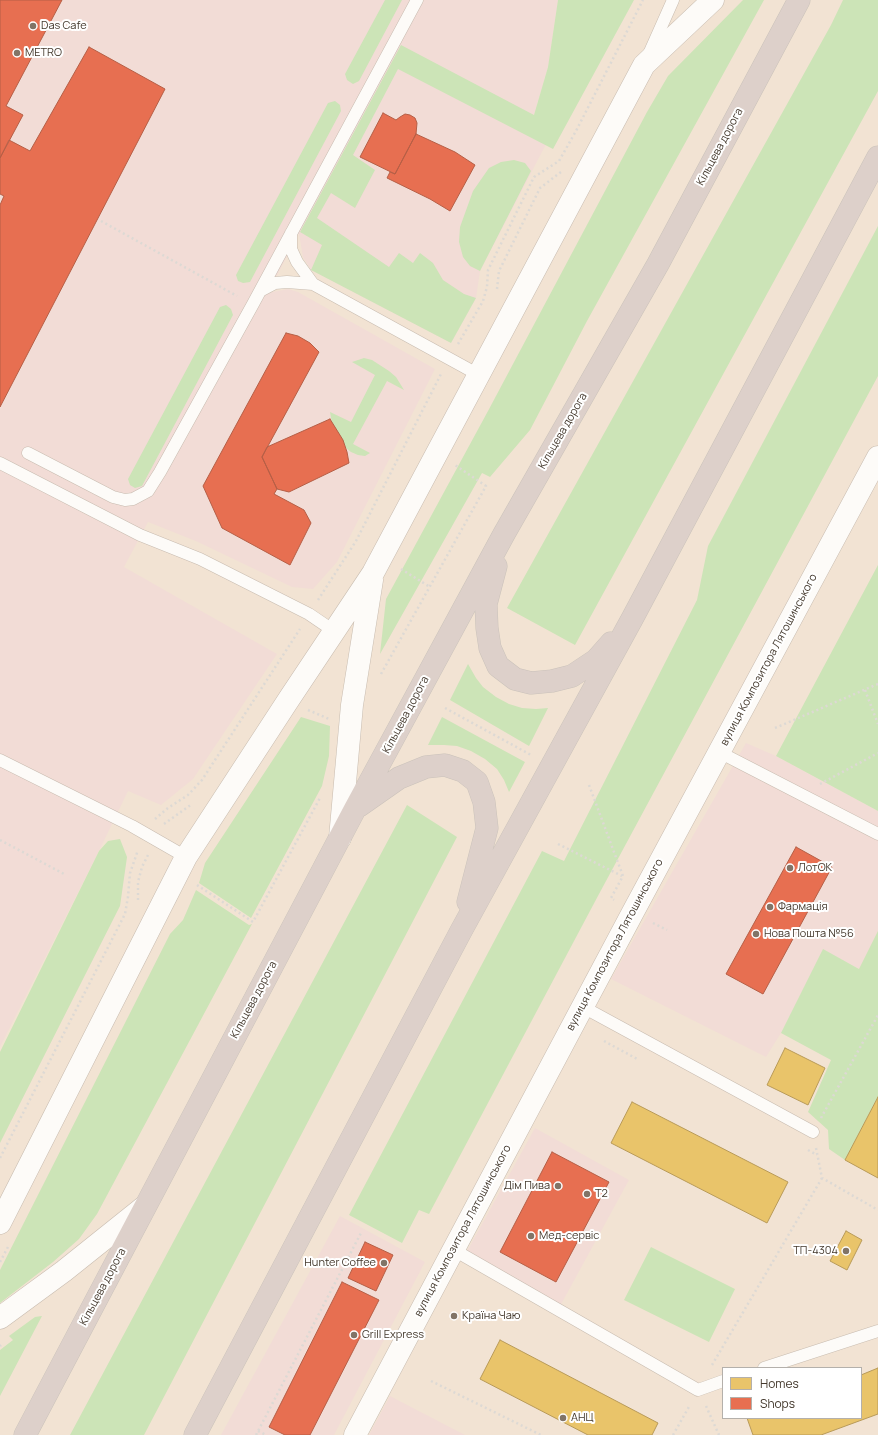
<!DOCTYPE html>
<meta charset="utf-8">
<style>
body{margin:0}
#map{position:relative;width:878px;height:1435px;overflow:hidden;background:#f2e3d3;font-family:Manrope,sans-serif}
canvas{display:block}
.legend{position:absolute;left:722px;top:1367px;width:140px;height:52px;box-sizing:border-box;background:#fff;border:1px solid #b4b0ab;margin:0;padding:5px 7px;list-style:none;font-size:12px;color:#44392d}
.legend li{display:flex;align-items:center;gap:8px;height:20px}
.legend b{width:20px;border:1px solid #b4b0ab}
</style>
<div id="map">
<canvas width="878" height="1435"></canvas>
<ul class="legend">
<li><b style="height:11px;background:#e9c46a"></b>Homes</li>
<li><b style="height:11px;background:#e76f51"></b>Shops</li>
</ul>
</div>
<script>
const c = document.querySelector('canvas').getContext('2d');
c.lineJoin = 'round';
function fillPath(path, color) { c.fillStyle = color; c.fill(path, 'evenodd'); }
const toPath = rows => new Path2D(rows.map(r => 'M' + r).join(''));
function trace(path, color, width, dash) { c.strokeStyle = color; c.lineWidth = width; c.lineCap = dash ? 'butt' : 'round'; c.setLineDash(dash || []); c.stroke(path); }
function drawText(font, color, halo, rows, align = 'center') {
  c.font = font + ' Manrope,sans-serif'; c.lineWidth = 4; c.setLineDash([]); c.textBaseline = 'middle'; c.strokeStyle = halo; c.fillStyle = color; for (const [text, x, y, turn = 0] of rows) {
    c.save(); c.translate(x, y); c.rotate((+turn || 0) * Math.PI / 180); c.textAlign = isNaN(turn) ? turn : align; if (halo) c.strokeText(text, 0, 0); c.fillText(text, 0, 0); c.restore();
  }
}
fillPath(toPath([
 [0,0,558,0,558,1,548,67,534,115,556,125,480,271,476,298,451,343,311,270,303,257,299,233,268,293,288,289,298,292,435,369,337,562,313,589,292,587,198,542,148,522,124,567,277,654,193,779,161,805,128,791,99,851,0,1047],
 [746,743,776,756,878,811,878,931,859,969,823,950,781,1033,766,1057,611,979],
 [535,1128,629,1180,559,1308,465,1255],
 [340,1216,425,1262,334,1435,221,1435],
 [390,1396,411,1407,465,1435,369,1435]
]), '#f2dcd6');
fillPath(toPath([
 [385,0,402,0,359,81,353,84,347,80,345,74],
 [558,0,634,0,553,149,398,69,353,155,375,170,355,208,331,193,317,218,389,267,399,253,413,263,420,253,433,263,443,280,464,294,476,298,451,343,311,270,322,245,300,232,401,45,534,115,548,67],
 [743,0,764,0,587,321,530,430,490,477,482,473,380,654,386,599,488,411,647,112,668,76],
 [843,0,878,0,878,91,575,645,507,608,831,25],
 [335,101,340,105,341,111,250,282,243,283,238,281,236,275,328,103],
 [514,160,525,163,531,171,480,271,470,266,463,257,459,242,460,227,473,191,489,168,501,162],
 [878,226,878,376,599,894,429,1214,419,1210,402,1243,349,1215,542,851,564,861,697,600,708,546],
 [226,305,231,309,233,315,142,486,135,488,130,485,128,479,220,307],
 [364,358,372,360,389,371,396,377,404,390,387,381,353,444,370,453,365,456,358,455,351,452,345,447,332,423,330,412,351,422,375,375,352,362],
 [878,565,878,811,776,756],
 [468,664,476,678,483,687,496,697,509,704,522,708,536,709,548,708,529,746,450,700],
 [301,717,330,726,329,756,322,786,251,918,199,883,205,863],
 [442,717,525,762,509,792,504,780,497,769,485,759,471,751,457,746,444,745,428,745],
 [407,805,457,837,144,1435,70,1435],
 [120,839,127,857,120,906,0,1143,0,1052,99,851,108,841],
 [196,890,249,925,252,924,97,1214,79,1239,53,1262,0,1303,0,1270,170,934,183,920],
 [878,931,878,1097,845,1160,829,1149,828,1130,808,1112,831,1060,781,1033,823,949,859,969],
 [651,1247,735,1289,709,1342,624,1300],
 [42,1316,0,1396,0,1350,13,1340,9,1336,35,1317]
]), '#cce4b7');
const homes = toPath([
 [785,1048,825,1068,808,1105,767,1085,785,1048],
 [878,1097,878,1178,845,1160,878,1097],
 [632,1102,788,1182,767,1223,611,1143,632,1102],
 [846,1231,862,1240,847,1270,830,1261,846,1231],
 [500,1340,658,1423,652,1435,588,1435,480,1379,500,1340],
 [878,1368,878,1414,821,1435,753,1435,747,1418,861,1418,861,1375,878,1368]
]);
fillPath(homes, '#e9c46a');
trace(homes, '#b89a58', 1);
const shops = toPath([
 [0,0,62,0,6,106,23,115,0,158,0,0],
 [89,47,165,89,0,407,0,205,4,196,0,194,0,158,9,140,30,151,89,47],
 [383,113,396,120,400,117,405,114,410,115,415,118,417,123,416,134,395,174,360,157,383,113],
 [416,134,455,152,475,165,450,211,430,199,387,178,390,172,395,174,416,134],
 [286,333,298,336,310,343,319,352,262,457,277,489,274,494,304,510,311,523,290,565,222,528,203,486,286,333],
 [330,419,343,440,347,452,349,463,289,492,277,489,262,457,267,447,330,419],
 [796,847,832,867,763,994,726,974,796,847],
 [552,1152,609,1182,556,1282,500,1252,552,1152],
 [365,1242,393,1255,376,1291,348,1278,365,1242],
 [342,1282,379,1300,310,1435,285,1435,269,1427,342,1282]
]);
fillPath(shops, '#e76f51');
trace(shops, '#b65f46', 1);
const lane = toPath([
 [649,54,673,0],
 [291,233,291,249,297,262,313,284],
 [260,291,275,283,287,282,313,284,479,375],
 [28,453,113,497,125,500,133,499,148,491,160,472,253,304,417,0],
 [0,463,140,535,200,559,309,614,334,631],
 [719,752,878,834],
 [0,760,132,826,186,857],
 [583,1007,813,1132],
 [454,1250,698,1390,723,1381],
 [764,1368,878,1331]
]);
const street = toPath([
 [340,838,352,705,372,580],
 [0,1223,186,857,289,699,373,573,644,65,713,0],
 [0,1318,64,1271,144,1207],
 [355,1435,633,912,878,457]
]);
const highway = toPath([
 [496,566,486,604,487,628,490,648,498,666,515,679,531,683,552,681,572,676,596,660,611,643],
 [359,806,399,778,426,767,445,765,463,771,477,782,484,802,487,828,468,902],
 [25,1435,355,809,504,534,658,264,799,0],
 [195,1435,461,931,632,619,878,157]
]);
trace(lane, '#c7bbaf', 13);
trace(street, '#c7bbaf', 23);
trace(highway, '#cac2ba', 23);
trace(toPath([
 [101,221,237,296],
 [497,289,499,271,540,188,561,172],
 [458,344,483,301,487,287,488,270,534,177,559,161,576,131,643,0],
 [401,569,430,587],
 [318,600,356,541,441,374],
 [381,674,486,486,455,465],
 [865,690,878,724],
 [445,708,531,755],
 [308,710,329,719],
 [775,728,878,684],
 [820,784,878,753],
 [589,785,623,876,611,898,614,900],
 [155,819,168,808,188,795,202,780,300,629],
 [164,824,192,804],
 [0,840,66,875],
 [558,844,622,876],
 [197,885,253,922,320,798],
 [138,900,138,882,142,867,148,855],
 [653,923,667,930],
 [604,1041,639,1060],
 [821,1118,878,1015],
 [816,1148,822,1178,878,1210],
 [808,1150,817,1155],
 [0,1158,125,914,128,897,130,873,138,850],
 [0,1262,9,1245],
 [0,1346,1,1345],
 [712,1365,822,1178],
 [431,1381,541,1435],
 [706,1406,719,1435],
 [258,1431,266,1435],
 [256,1435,362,1231],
 [673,1435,690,1405]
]), '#ddd9d4', 2.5, [2, 3]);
trace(lane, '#fdfbf8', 12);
trace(street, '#fdfbf8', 22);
trace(highway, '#ddd0ca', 22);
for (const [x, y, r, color] of [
 [33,26,4,"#817467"],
 [17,53,4,"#817467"],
 [790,868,4,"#817467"],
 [770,907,4,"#817467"],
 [756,934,4,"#817467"],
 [558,1186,4,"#817467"],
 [587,1194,4,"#817467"],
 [531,1236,4,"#817467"],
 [846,1251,4,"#817467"],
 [384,1263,4,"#817467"],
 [454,1316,4,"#817467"],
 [354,1335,4,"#817467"],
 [563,1418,4,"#817467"]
]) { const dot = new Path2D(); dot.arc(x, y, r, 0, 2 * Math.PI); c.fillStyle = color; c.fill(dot); trace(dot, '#fff', 1.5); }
drawText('11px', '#44392d', '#fff', [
 ["Das Cafe",41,26],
 ["METRO",25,53],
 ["ЛотОК",798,868],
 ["Фармація",778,907],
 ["Нова Пошта №56",764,934],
 ["Дім Пива",550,1186,"right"],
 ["T2",595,1194],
 ["Мед-сервіс",539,1236],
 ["ТП-4304",838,1251,"right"],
 ["Hunter Coffee",376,1263,"right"],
 ["Країна Чаю",462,1316],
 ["Grill Express",362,1335],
 ["АНЦ",571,1418]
], 'left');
drawText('11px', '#44392d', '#fff', [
 ["Кільцева дорога",720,147,-62],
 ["Кільцева дорога",563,431,-60],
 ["вулиця Композитора Лятошинського",769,660,-62],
 ["Кільцева дорога",406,715,-62],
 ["вулиця Композитора Лятошинського",615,945,-62],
 ["Кільцева дорога",254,1000,-62],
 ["вулиця Композитора Лятошинського",463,1231,-62],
 ["Кільцева дорога",103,1287,-62]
]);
</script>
